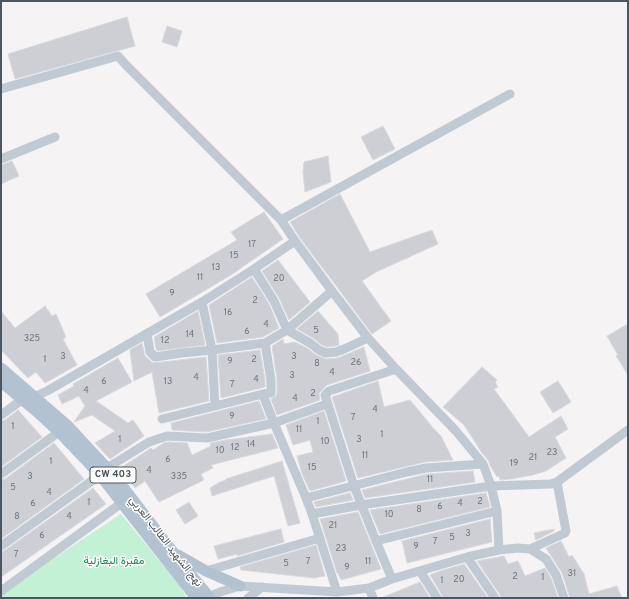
<!DOCTYPE html>
<meta charset="utf-8">
<style>
body{margin:0}
#map{position:relative;width:629px;height:599px;overflow:hidden;background:#f5f3f3;font-family:Overpass,sans-serif}
canvas{display:block}
.frame{position:absolute;inset:0;border:2px solid #4a5661;pointer-events:none}
</style>
<div id="map">
<canvas width="629" height="599"></canvas>
<div class="frame"></div>
</div>
<script>
const c = document.querySelector('canvas').getContext('2d');
c.lineJoin = 'round';
function fillPath(path, color) { c.fillStyle = color; c.fill(path, 'evenodd'); }
const toPath = rows => new Path2D(rows.map(r => 'M' + r).join(''));
function trace(path, color, width, dash) { c.strokeStyle = color; c.lineWidth = width; c.lineCap = dash ? 'butt' : 'round'; c.setLineDash(dash || []); c.stroke(path); }
function drawText(font, color, halo, rows, align = 'center') {
  c.font = font + ' Overpass,Vazirmatn,sans-serif'; c.lineWidth = 3; c.setLineDash([]); c.textBaseline = 'middle'; c.strokeStyle = halo; c.fillStyle = color; for (const [text, x, y, turn = 0] of rows) {
    c.save(); c.translate(x, y); c.rotate((+turn || 0) * Math.PI / 180); c.textAlign = isNaN(turn) ? turn : align; if (halo) c.strokeText(text, 0, 0); c.fillText(text, 0, 0); c.restore();
  }
}
fillPath(toPath([
 [121,514,181,587,186,598,1,598,1,593]
]), '#c3f1d5');
const building = toPath([
 [127,17,135,46,15,79,8,54,127,17],
 [167,26,182,31,177,47,162,42,167,26],
 [383,126,395,149,373,160,361,137,383,126],
 [328,156,331,182,305,192,303,172,304,162,328,156],
 [12,161,19,176,1,184,1,165,12,161],
 [340,194,370,252,432,230,438,244,376,272,362,281,391,321,372,334,337,287,300,238,290,222,340,194],
 [264,212,283,239,231,275,160,317,146,294,237,240,231,232,264,212],
 [278,260,310,302,289,320,279,298,262,271,278,260],
 [252,277,269,304,279,328,263,337,217,343,209,305,252,277],
 [45,306,52,316,56,314,66,337,63,339,77,365,45,383,36,372,28,378,1,350,1,311,15,328,45,306],
 [198,311,205,345,157,351,156,349,154,337,198,311],
 [318,311,338,334,339,345,335,346,327,347,322,345,313,338,297,329,318,311],
 [628,324,628,375,616,356,618,355,607,336,628,324],
 [283,339,284,344,295,342,307,348,316,355,326,359,338,358,364,347,370,371,327,385,319,393,320,400,277,415,271,399,276,396,277,393,277,379,272,346,283,339],
 [142,343,145,356,153,363,206,357,209,401,159,413,152,372,134,381,130,350,142,343],
 [260,350,265,380,265,387,221,398,218,355,260,350],
 [118,358,132,382,96,401,128,423,133,420,144,436,110,459,95,443,115,431,92,415,74,422,85,406,79,396,62,404,58,395,74,386,73,384,118,358],
 [482,367,497,380,495,382,498,387,494,389,529,437,561,416,568,429,555,437,566,458,546,471,533,475,511,479,500,480,499,476,497,477,491,467,488,460,482,453,464,425,443,407,482,367],
 [378,381,384,407,410,400,435,430,441,436,453,460,425,462,358,478,332,397,378,381],
 [558,381,571,402,553,413,540,392,558,381],
 [259,401,266,419,206,432,172,430,171,423,259,401],
 [18,410,42,437,1,467,1,421,5,420,18,410],
 [324,411,346,481,310,491,302,474,297,456,313,452,310,440,293,445,286,425,324,411],
 [272,434,278,448,211,465,213,468,201,474,204,480,159,502,145,481,135,488,119,469,151,448,153,450,164,443,168,442,187,443,192,455,211,446,210,443,226,440,272,434],
 [54,443,84,479,1,539,1,480,5,479,54,443],
 [282,461,300,523,288,526,274,476,212,496,210,488,220,482,226,480,226,479,282,461],
 [473,471,475,482,365,498,362,490,427,474,473,471],
 [93,488,106,504,1,577,1,552,4,551,93,488],
 [350,493,353,500,316,507,314,502,350,493],
 [486,493,490,507,380,534,370,510,486,493],
 [189,502,198,516,185,524,176,510,189,502],
 [358,512,381,569,341,580,338,573,337,573,320,519,358,512],
 [490,519,492,542,407,563,402,541,490,519],
 [281,529,284,542,237,556,237,554,218,559,214,546,281,529],
 [554,529,554,531,536,540,534,533,554,529],
 [561,541,569,557,572,555,584,574,589,594,617,586,622,598,570,598,562,573,546,548,561,541],
 [316,545,325,576,314,578,241,570,240,567,316,545],
 [504,556,508,564,518,561,525,576,545,568,551,578,558,598,501,598,500,595,477,561,504,556],
 [464,564,488,598,443,598,442,595,430,575,440,571,464,564],
 [420,582,430,598,381,598,420,582]
]);
fillPath(building, '#cdcfd5');
trace(building, '#d7d9de', 1);
trace(toPath([
 [1,89,118,56,125,64,281,220,295,241,332,291,368,338,396,369,456,431,483,464,491,486,497,511,499,550],
 [1,159,55,137],
 [281,220,510,94],
 [254,269,274,301,287,330,310,343,319,350,326,353,336,352,344,349,368,338],
 [202,302,212,350,215,406],
 [147,334,150,352,155,357,182,353,212,350,265,343,287,330,332,291],
 [263,395,274,423,327,404],
 [1,415,23,399,34,397,47,391,202,302,254,269,295,241],
 [162,419,267,393,271,393,271,380,265,343],
 [107,468,149,442,167,436,207,438,274,423,306,498,312,514,337,592],
 [1,474,59,432],
 [306,498,407,472,426,468,483,464],
 [312,514,361,505,491,486,551,484,557,482,628,430],
 [376,541,497,511],
 [1,546,100,475],
 [530,549,565,533,566,531,557,482],
 [467,557,495,598],
 [206,571,320,538],
 [420,571,437,598],
 [392,579,376,541,354,486,325,395,329,391,396,369],
 [369,588,373,598],
 [1,591,127,499],
 [205,598,223,591,240,586,337,592,369,588,392,579,467,557,499,550,518,548,530,549,546,559,556,575,564,598],
 [248,598,262,587]
]), '#c1cad2', 9);
trace(toPath([
 [1,368,68,426,107,468,117,479,183,565,210,598],
 [1,382,36,411,59,432,100,475,196,598],
 [178,555,206,571,240,586]
]), '#b3c2d1', 11);
drawText('9px', '#6b747e', null, [
 ["17",252,245],
 ["15",234,256],
 ["13",216,268],
 ["11",200,278],
 ["20",279,279],
 ["9",172,294],
 ["2",255,301],
 ["16",228,313],
 ["4",266,325],
 ["5",316,331],
 ["6",247,332],
 ["14",190,335],
 ["325",32,339],
 ["12",165,341],
 ["3",63,357],
 ["3",294,357],
 ["1",45,360],
 ["2",254,360],
 ["9",230,362],
 ["26",356,363],
 ["8",317,364],
 ["4",332,373],
 ["3",292,376],
 ["4",196,378],
 ["4",256,380],
 ["6",104,382],
 ["13",168,382],
 ["7",232,385],
 ["4",86,391],
 ["2",313,394],
 ["4",295,399],
 ["4",375,410],
 ["9",232,417],
 ["7",353,418],
 ["1",318,422],
 ["1",13,427],
 ["11",299,430],
 ["1",382,435],
 ["1",120,440],
 ["3",359,440],
 ["10",325,442],
 ["14",251,445],
 ["12",235,448],
 ["10",220,451],
 ["23",552,453],
 ["11",365,456],
 ["21",533,458],
 ["6",168,460],
 ["1",51,462],
 ["19",514,464],
 ["15",312,468],
 ["4",149,471],
 ["3",30,477],
 ["335",179,477],
 ["11",430,480],
 ["5",13,488],
 ["4",49,493],
 ["2",480,502],
 ["1",89,503],
 ["6",33,504],
 ["4",460,504],
 ["6",440,507],
 ["8",419,510],
 ["10",389,515],
 ["8",17,517],
 ["4",69,517],
 ["21",333,526],
 ["3",468,534],
 ["6",42,536],
 ["5",452,538],
 ["7",435,542],
 ["9",416,547],
 ["23",341,549],
 ["7",16,555],
 ["7",308,562],
 ["11",368,562],
 ["5",286,564],
 ["9",347,568],
 ["31",572,574],
 ["2",515,577],
 ["1",543,578],
 ["20",459,580],
 ["1",442,581]
]);
for (const [x, y, w] of [
 [113,475,46]
]) { const box = new Path2D(); box.roundRect(x - w / 2, y - 8, w, 16, 3); c.fillStyle = '#fff'; c.fill(box); trace(box, '#4a5661', 1); }
drawText('bold 10px', '#4a5661', null, [
 ["CW 403",113,475]
]);
drawText('11px', '#4a5661', '#fff', [
 ["نهج الشهيد الطالب العربي",165,542,52]
]);
drawText('11px', '#17864f', '#fff', [
 ["مقبرة البغازلية",114,562]
]);
</script>
